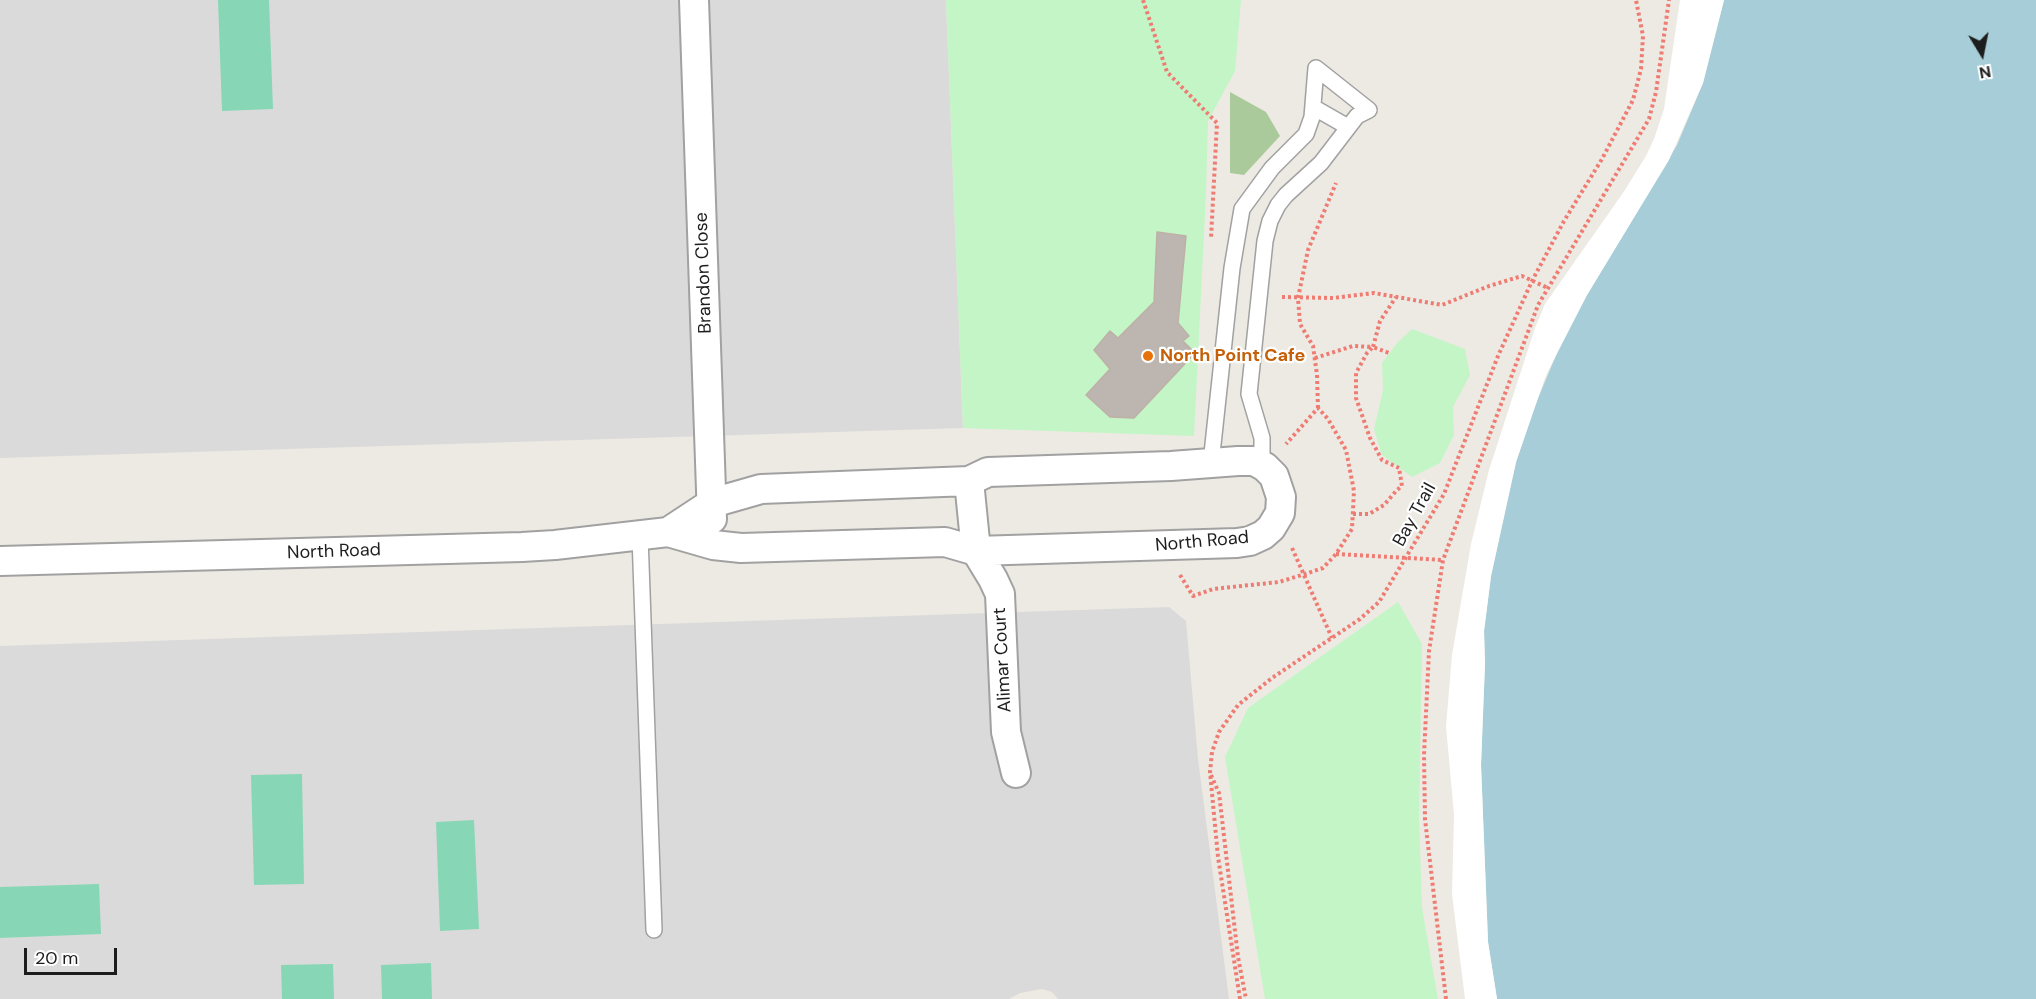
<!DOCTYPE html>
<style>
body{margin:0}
#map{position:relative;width:2036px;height:999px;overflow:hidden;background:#edeae3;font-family:"DM Sans",sans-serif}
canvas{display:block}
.north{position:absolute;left:1952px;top:24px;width:60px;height:60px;-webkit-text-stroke:4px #fff;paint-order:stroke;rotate:170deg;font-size:16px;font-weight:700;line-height:24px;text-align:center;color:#1d1d1d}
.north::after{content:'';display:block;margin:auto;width:21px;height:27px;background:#1d1d1d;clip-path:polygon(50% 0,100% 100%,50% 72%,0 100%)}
.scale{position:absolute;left:24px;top:948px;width:93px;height:27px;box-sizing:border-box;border:3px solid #1d1d1d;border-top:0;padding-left:8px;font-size:18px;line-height:21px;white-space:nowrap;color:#1d1d1d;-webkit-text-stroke:4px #fff;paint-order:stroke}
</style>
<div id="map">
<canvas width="2036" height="999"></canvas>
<div class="north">N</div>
<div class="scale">20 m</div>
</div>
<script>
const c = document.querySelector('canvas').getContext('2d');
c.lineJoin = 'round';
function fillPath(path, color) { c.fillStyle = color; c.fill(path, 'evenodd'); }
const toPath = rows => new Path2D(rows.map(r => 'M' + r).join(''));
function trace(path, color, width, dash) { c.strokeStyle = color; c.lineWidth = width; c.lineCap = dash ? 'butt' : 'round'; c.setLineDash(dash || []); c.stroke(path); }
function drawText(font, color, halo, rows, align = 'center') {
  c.font = font + ' "DM Sans",sans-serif'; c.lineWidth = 4.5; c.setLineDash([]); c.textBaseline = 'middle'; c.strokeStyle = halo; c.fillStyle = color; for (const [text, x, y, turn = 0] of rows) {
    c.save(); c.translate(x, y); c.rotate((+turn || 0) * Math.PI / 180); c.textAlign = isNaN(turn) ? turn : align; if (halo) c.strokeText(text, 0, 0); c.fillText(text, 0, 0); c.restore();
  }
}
fillPath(toPath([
 [0,0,946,0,963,428,0,458],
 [1169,607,1186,621,1198,759,1229,999,1058,999,1052,992,1042,989,1020,993,1009,999,0,999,0,646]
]), '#dbdada');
fillPath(toPath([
 [1230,92,1266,112,1280,136,1244,175,1230,173]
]), '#aaca9b');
fillPath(toPath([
 [946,0,1241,0,1235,71,1208,121,1206,193,1194,436,963,428],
 [1412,329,1465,349,1470,375,1453,407,1454,435,1440,463,1412,477,1382,455,1374,429,1383,390,1382,363,1398,342],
 [1398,602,1422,644,1419,817,1422,908,1438,999,1265,999,1225,757,1248,708]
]), '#c3f5c6');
fillPath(toPath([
 [218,0,269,0,273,109,222,111],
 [302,774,304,884,254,885,251,775],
 [474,820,479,929,440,931,436,822],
 [99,884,101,934,0,938,0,887],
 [431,963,432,999,382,999,381,965],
 [333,964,334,999,282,999,281,965]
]), '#87d7b6');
fillPath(toPath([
 [1724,0,2036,0,2036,999,1497,999,1488,942,1481,765,1485,663,1484,631,1491,576,1516,462,1536,403,1562,341,1587,295,1677,145,1703,83]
]), '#a7ced8');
fillPath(toPath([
 [1680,0,1724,0,1703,83,1669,160,1587,295,1546,375,1516,462,1491,576,1484,631,1485,663,1481,765,1488,942,1497,999,1465,999,1452,894,1454,815,1446,726,1452,655,1471,544,1489,470,1535,328,1545,304,1625,190,1646,156,1654,139,1664,109]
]), '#fff');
const building = toPath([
 [1157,232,1186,236,1178,323,1189,336,1183,341,1195,353,1134,418,1110,417,1086,395,1110,369,1094,350,1110,331,1118,338,1154,302,1157,232]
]);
fillPath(building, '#bdb6b0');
trace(building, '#beb0a7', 1.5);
const service = toPath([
 [1313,107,1348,127],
 [1211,463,1232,268,1242,209,1272,168,1306,134,1312,117,1316,68],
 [1262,465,1262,438,1249,394,1265,241,1270,221,1278,205,1286,195,1321,163,1357,116,1369,110,1316,68],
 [640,536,654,930]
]);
const minor = toPath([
 [694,0,712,519],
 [969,481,976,551,993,579,1000,594,1006,732,1016,773],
 [0,561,522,547,555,545,668,532,713,545,741,548,945,542,976,551,1237,543,1250,541,1263,535,1271,528,1280,513,1281,497,1274,476,1265,467,1254,461,1238,461,1171,466,988,472,969,481,761,489,712,503,668,532]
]);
trace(service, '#a1a1a1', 18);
trace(minor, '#a1a1a1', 32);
trace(toPath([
 [1143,0,1167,72,1217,123,1211,238],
 [1282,297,1333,298,1374,293,1442,305,1489,286,1522,276,1548,288],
 [1315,358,1353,346,1373,347,1380,321,1396,297],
 [1318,408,1317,375,1313,346,1300,324,1298,298,1308,250,1336,183],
 [1353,514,1369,514,1384,505,1397,490,1402,486,1399,468,1382,460,1370,438,1356,398,1356,373,1367,353,1373,347,1389,353],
 [1292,548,1332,638],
 [1336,554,1443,560],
 [1180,575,1193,596,1213,589,1279,582,1305,574,1323,568,1336,554,1352,529,1354,491,1346,450,1328,419,1318,408,1286,444],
 [1211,775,1219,793,1238,957,1246,999],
 [1240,999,1218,857,1210,772,1212,752,1219,732,1238,705,1272,678,1360,619,1379,602,1444,494,1498,356,1532,281,1564,221,1602,159,1633,100,1641,69,1643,36,1636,0],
 [1446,999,1425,819,1424,755,1429,651,1443,560,1538,305,1649,119,1656,92,1669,0]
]), '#ef7c73', 4, [3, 3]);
trace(service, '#fff', 15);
trace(minor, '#fff', 28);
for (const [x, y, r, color] of [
 [1148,356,6,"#e8710a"]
]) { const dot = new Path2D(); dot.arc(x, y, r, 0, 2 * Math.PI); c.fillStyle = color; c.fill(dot); trace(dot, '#fff', 2); }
drawText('18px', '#1d1d1d', '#fff', [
 ["Brandon Close",704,273,-92],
 ["Bay Trail",1415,515,-61],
 ["North Road",1202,542,-5],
 ["North Road",334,552,-2],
 ["Alimar Court",1003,660,-93]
]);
drawText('bold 18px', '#c56008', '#fff', [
 ["North Point Cafe",1160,356]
], 'left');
</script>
